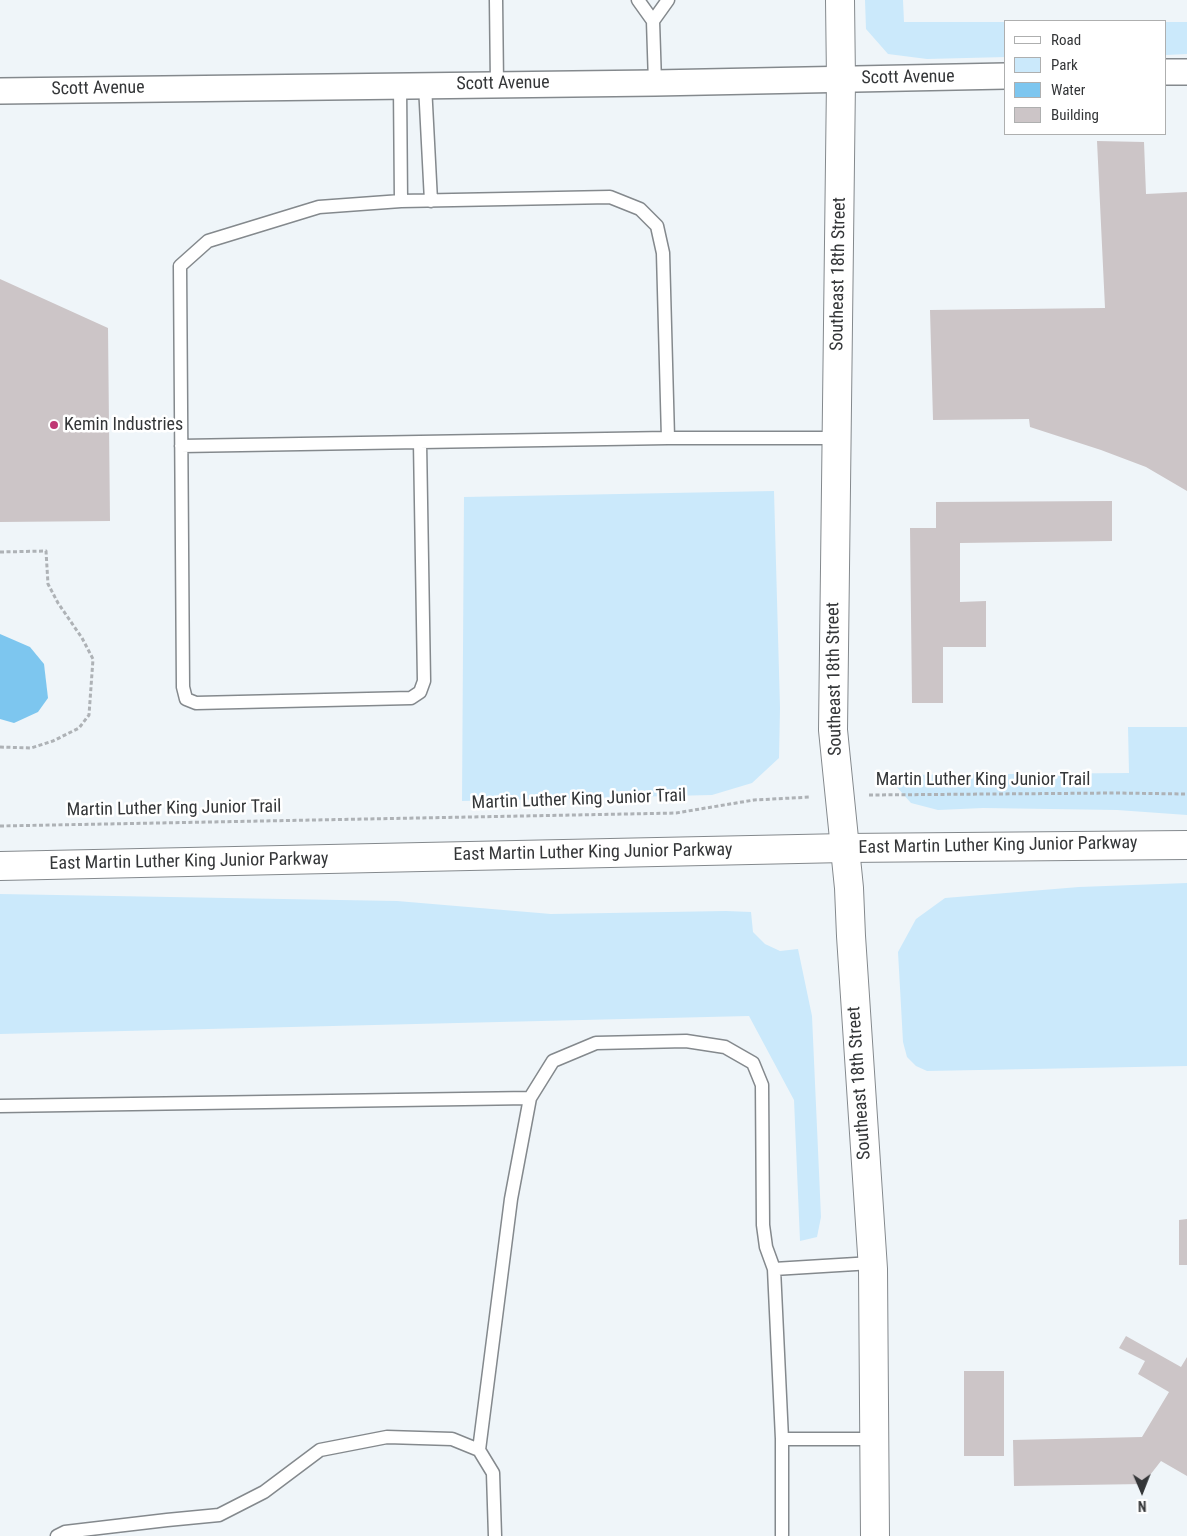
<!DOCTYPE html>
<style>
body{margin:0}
#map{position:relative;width:1187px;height:1536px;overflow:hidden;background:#eff5f9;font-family:"Roboto Condensed",sans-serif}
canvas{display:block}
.legend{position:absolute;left:1004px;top:20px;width:162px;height:115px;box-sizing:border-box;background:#fff;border:1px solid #aeafaf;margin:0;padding:6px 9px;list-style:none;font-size:15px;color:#343638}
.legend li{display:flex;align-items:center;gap:10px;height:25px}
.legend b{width:25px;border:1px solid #aeafaf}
.north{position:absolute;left:1117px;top:1466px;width:50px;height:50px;-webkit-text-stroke:4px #fff;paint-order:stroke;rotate:179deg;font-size:14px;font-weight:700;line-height:20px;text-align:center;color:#343638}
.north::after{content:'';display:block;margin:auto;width:18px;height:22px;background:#343638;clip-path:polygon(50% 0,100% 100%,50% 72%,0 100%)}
</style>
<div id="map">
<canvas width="1187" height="1536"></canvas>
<ul class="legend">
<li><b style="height:6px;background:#fff"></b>Road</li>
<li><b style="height:14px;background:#cbe9fb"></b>Park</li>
<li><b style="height:14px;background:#7dc6ef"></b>Water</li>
<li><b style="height:14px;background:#ccc5c7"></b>Building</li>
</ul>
<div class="north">N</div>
</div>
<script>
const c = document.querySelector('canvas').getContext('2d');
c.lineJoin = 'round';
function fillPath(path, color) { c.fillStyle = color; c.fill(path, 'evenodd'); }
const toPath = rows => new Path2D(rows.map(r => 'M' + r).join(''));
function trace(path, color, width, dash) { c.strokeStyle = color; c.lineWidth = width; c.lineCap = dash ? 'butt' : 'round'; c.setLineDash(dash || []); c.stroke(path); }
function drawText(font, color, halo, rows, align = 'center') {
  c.font = font + ' "Roboto Condensed",sans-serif'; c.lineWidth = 5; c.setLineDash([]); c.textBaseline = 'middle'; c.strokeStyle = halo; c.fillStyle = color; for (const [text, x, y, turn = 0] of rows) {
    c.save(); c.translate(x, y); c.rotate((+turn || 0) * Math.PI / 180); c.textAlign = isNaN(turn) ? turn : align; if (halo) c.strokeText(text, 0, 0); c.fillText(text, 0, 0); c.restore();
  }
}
fillPath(toPath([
 [865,0,903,0,904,22,1006,22,1006,57,927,59,888,54,866,29],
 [1166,22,1187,22,1187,54,1166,55],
 [774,491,780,708,779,758,752,783,712,795,462,801,464,497],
 [1128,727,1187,727,1187,815,1117,810,983,808,938,810,911,803,886,775,1129,773],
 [1187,883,1187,1066,927,1071,916,1066,907,1057,903,1042,898,952,916,919,945,898,1079,887],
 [0,894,397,901,551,914,726,911,751,912,753,932,765,944,780,951,798,949,812,1016,821,1217,817,1237,800,1241,794,1100,749,1016,0,1034]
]), '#cbe9fb');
fillPath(toPath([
 [0,634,30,647,44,664,48,698,38,712,14,723,0,719]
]), '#7dc6ef');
fillPath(toPath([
 [1097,141,1144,142,1146,194,1187,192,1187,491,1146,467,1101,450,1030,427,1029,419,933,420,930,310,1105,308],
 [0,279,108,328,110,521,0,522],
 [1112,501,1112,541,960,543,960,602,986,601,986,647,943,647,943,703,912,703,910,528,936,528,936,502],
 [1187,1219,1187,1265,1179,1265,1179,1220],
 [1126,1336,1181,1367,1187,1357,1187,1476,1161,1461,1143,1484,1014,1486,1013,1440,1142,1437,1169,1392,1138,1374,1145,1361,1119,1348],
 [964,1371,1004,1371,1004,1456,964,1456]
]), '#ccc5c7');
const lane = toPath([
 [496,0,497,84],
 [638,0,653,21,655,83],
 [653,21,668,0],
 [425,85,431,201],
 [400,86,401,201],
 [668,438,663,253,657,226,640,209,610,197,401,201,319,207,208,241,180,266,183,687,186,699,196,703,411,698,420,692,424,681,420,442,668,438,837,438],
 [181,446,420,442],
 [0,1106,530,1098],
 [774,1269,872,1263],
 [782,1439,874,1439],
 [479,1450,511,1199,530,1098,553,1061,596,1043,686,1041,725,1047,753,1063,762,1085,763,1225,766,1247,774,1269,782,1439,782,1535],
 [57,1536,65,1532,167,1520,219,1515,264,1492,320,1450,387,1437,452,1439,479,1450,493,1473,495,1536]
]);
const street = toPath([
 [1166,72,1187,72],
 [0,91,655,83,1006,76]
]);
const secondary = toPath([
 [840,0,841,80,833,730,849,888,851,936,873,1269,875,1536]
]);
const primary = toPath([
 [0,866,845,848,1187,845]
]);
trace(lane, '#84898d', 15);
trace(street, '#84898d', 28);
trace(secondary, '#84898d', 30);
trace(primary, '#84898d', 30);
trace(toPath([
 [0,552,46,551,48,584,58,603,82,638,93,659,89,715,79,728,53,741,31,748,0,747],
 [869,795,1115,793,1187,794],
 [0,826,676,813,754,800,811,797]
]), '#aeb2b6', 3, [4, 2.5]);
trace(lane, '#fff', 12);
trace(street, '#fff', 25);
trace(secondary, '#fff', 28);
trace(primary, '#fff', 28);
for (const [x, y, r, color] of [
 [54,425,5,"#c03874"]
]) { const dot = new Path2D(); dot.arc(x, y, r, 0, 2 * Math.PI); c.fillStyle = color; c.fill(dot); trace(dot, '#fff', 2); }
drawText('18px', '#343638', '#fff', [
 ["Scott Avenue",908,78,-1],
 ["Scott Avenue",503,84,-1],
 ["Scott Avenue",98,89,-1],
 ["Southeast 18th Street",839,274,-89],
 ["Southeast 18th Street",835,679,-91],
 ["Martin Luther King Junior Trail",983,780],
 ["Martin Luther King Junior Trail",579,800,-2],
 ["Martin Luther King Junior Trail",174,809,-1],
 ["East Martin Luther King Junior Parkway",998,846,-1],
 ["East Martin Luther King Junior Parkway",593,853,-1],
 ["East Martin Luther King Junior Parkway",189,862,-1],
 ["Southeast 18th Street",860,1083,-94]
]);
drawText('18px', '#343638', '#fff', [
 ["Kemin Industries",64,425]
], 'left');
</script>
